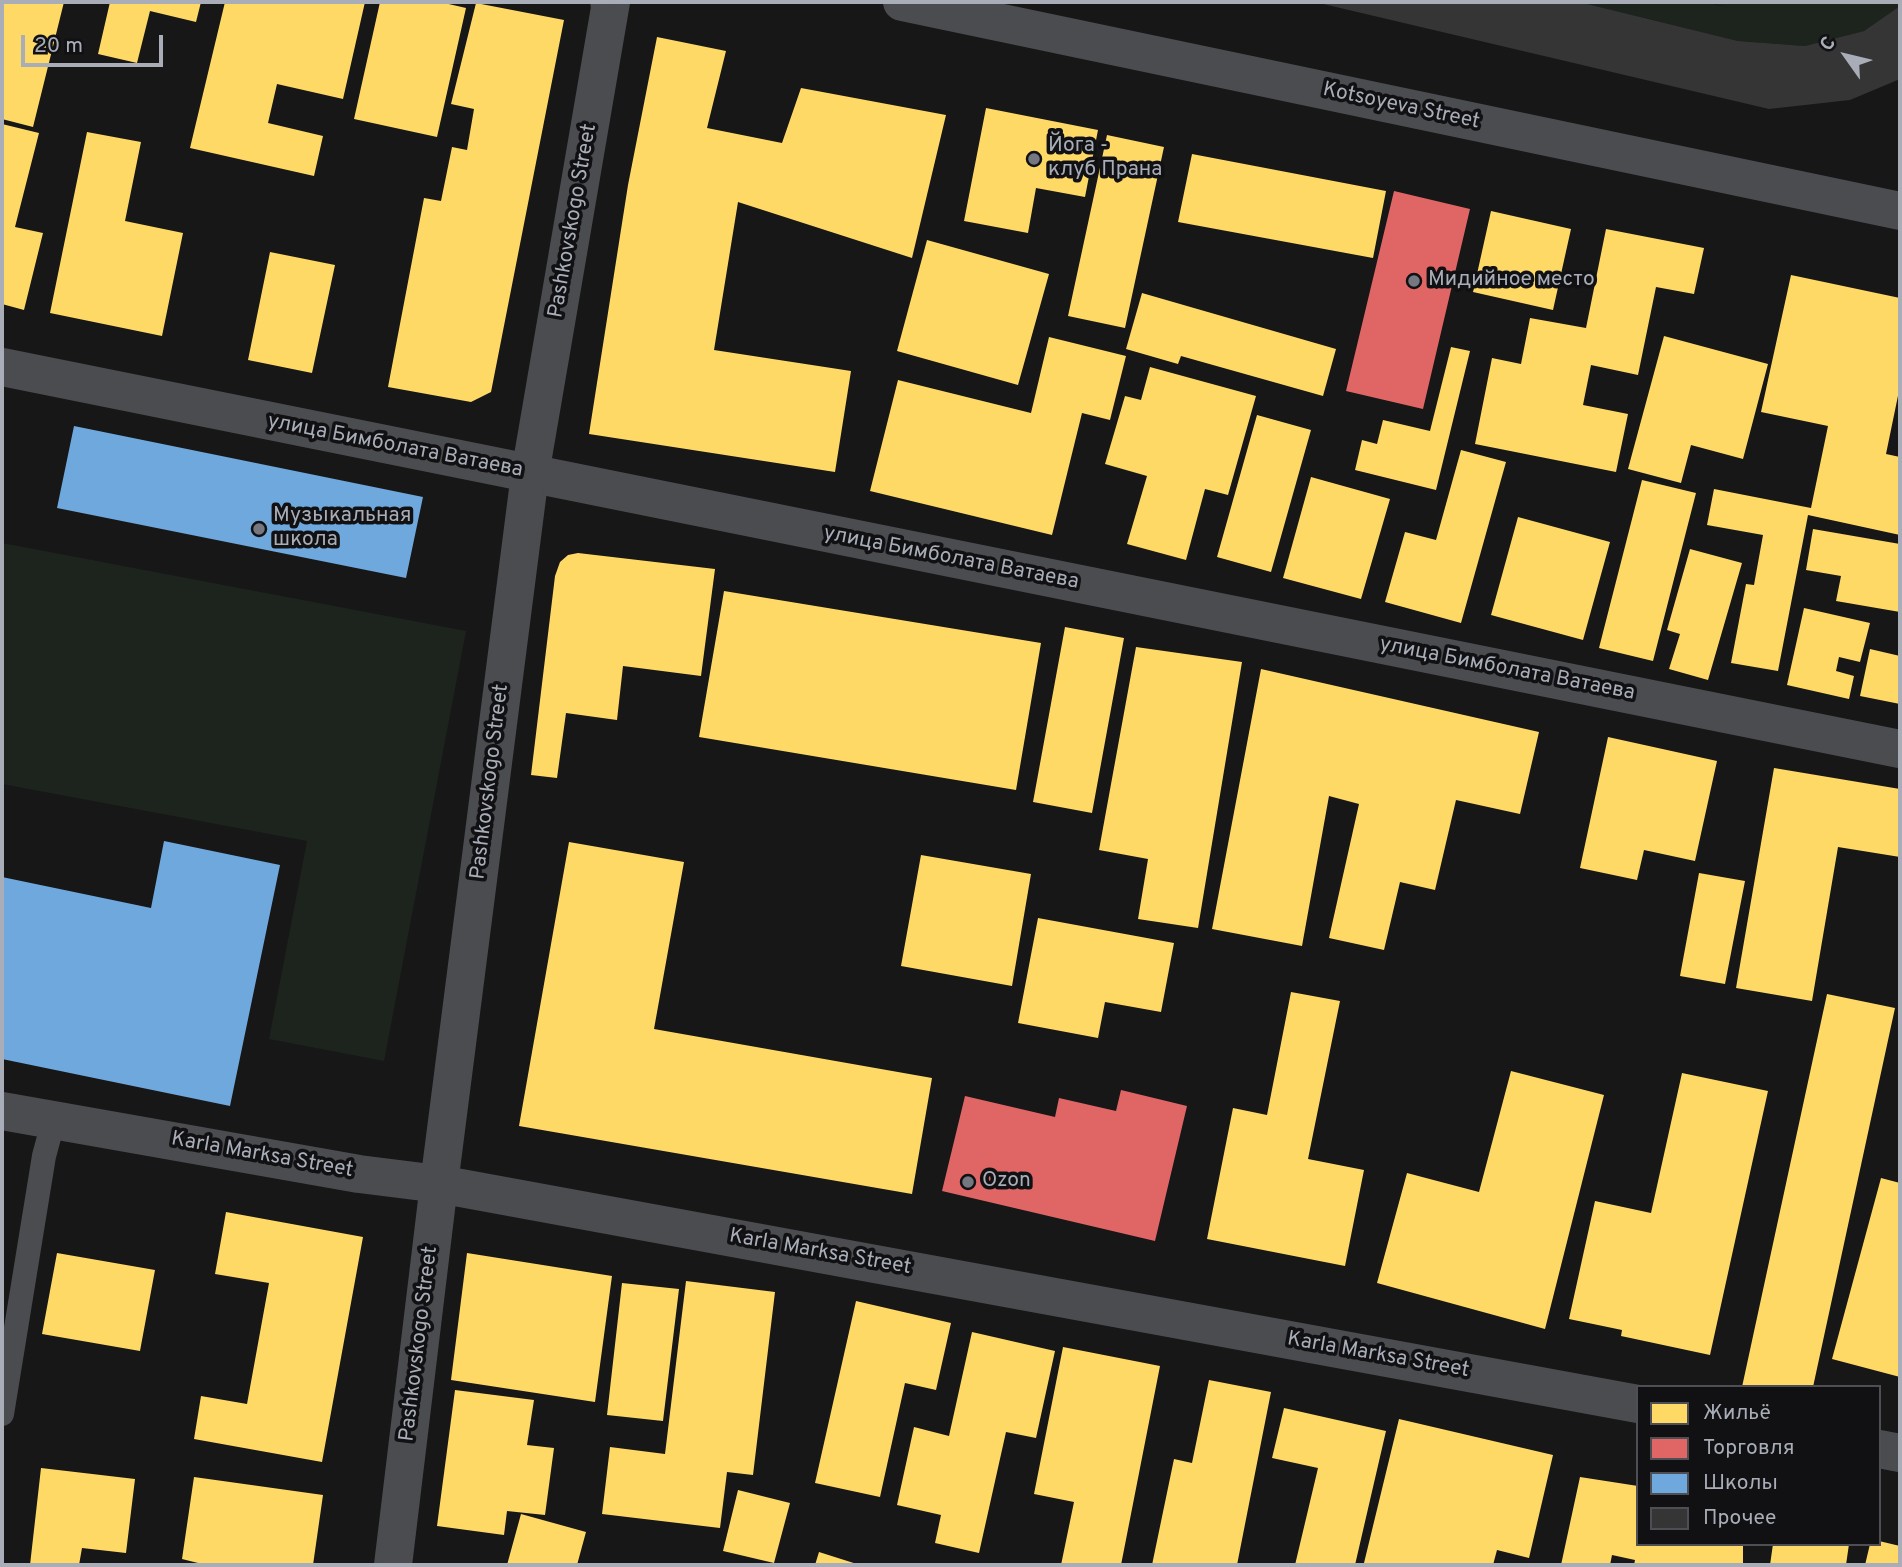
<!DOCTYPE html>
<meta charset="utf-8">
<style>
body{margin:0}
#map{position:relative;width:1902px;height:1567px;overflow:hidden;background:#171717;font-family:Overpass,sans-serif}
canvas{display:block}
.frame{position:absolute;inset:0;border:4px solid #a8adb8;pointer-events:none}
.legend{position:absolute;left:1636px;top:1385px;width:245px;height:161px;box-sizing:border-box;background:#111113;border:2px solid #4d4f55;margin:0;padding:9px 12px;list-style:none;font-size:21px;color:#a8adb8}
.legend li{display:flex;align-items:center;gap:14px;height:35px}
.legend b{width:35px;border:2px solid #4d4f55}
.north{position:absolute;left:1811px;top:21px;width:70px;height:70px;-webkit-text-stroke:5px #111113;paint-order:stroke;rotate:304deg;font-size:19px;font-weight:700;line-height:28px;text-align:center;color:#a8adb8}
.north::after{content:'';display:block;margin:auto;width:24px;height:32px;background:#a8adb8;clip-path:polygon(50% 0,100% 100%,50% 72%,0 100%)}
.scale{position:absolute;left:21px;top:35px;width:142px;height:32px;box-sizing:border-box;border:4px solid #a8adb8;border-top:0;padding-left:9px;font-size:21px;line-height:24px;white-space:nowrap;color:#a8adb8;-webkit-text-stroke:5px #111113;paint-order:stroke}
</style>
<div id="map">
<canvas width="1902" height="1567"></canvas>
<div class="frame"></div>
<ul class="legend">
<li><b style="height:19px;background:#ffd966"></b>Жильё</li>
<li><b style="height:19px;background:#e06666"></b>Торговля</li>
<li><b style="height:19px;background:#6fa8dc"></b>Школы</li>
<li><b style="height:19px;background:#353536"></b>Прочее</li>
</ul>
<div class="north">С</div>
<div class="scale">20 m</div>
</div>
<script>
const c = document.querySelector('canvas').getContext('2d');
c.lineJoin = 'round';
function fillPath(path, color) { c.fillStyle = color; c.fill(path, 'evenodd'); }
const toPath = rows => new Path2D(rows.map(r => 'M' + r).join(''));
function trace(path, color, width, dash) { c.strokeStyle = color; c.lineWidth = width; c.lineCap = dash ? 'butt' : 'round'; c.setLineDash(dash || []); c.stroke(path); }
function drawText(font, color, halo, rows, align = 'center') {
  c.font = font + ' Overpass,sans-serif'; c.lineWidth = 7; c.setLineDash([]); c.textBaseline = 'middle'; c.strokeStyle = halo; c.fillStyle = color; for (const [text, x, y, turn = 0] of rows) {
    c.save(); c.translate(x, y); c.rotate((+turn || 0) * Math.PI / 180); c.textAlign = isNaN(turn) ? turn : align; if (halo) c.strokeText(text, 0, 0); c.fillText(text, 0, 0); c.restore();
  }
}
fillPath(toPath([
 [1579,2,1704,2,1730,8,1708,2,1900,2,1900,6,1864,31,1805,46,1738,41],
 [2,543,466,631,384,1061,269,1039,307,841,2,784]
]), '#1d241e');
fillPath(toPath([
 [2,2,64,2,33,127,2,119],
 [110,2,201,2,196,22,150,11,137,63,98,54],
 [225,2,365,2,343,99,277,84,268,123,323,136,314,176,190,148],
 [380,2,440,2,466,8,437,137,354,119],
 [476,3,564,20,491,392,471,402,388,387,424,198,441,201,452,147,467,150,474,109,451,104],
 [657,37,726,51,707,128,782,143,801,88,946,115,912,258,738,202,714,350,851,371,835,472,589,434,628,185],
 [986,108,1098,130,1085,197,1036,188,1028,233,964,221],
 [2,124,39,133,15,227,43,233,24,310,2,304],
 [87,132,141,142,125,221,183,233,162,336,50,313],
 [1107,135,1164,147,1125,328,1068,316],
 [1192,154,1386,191,1373,258,1178,222],
 [1491,211,1571,229,1553,310,1473,292],
 [1606,229,1704,248,1694,294,1656,287,1638,375,1591,365,1583,405,1628,414,1616,472,1475,444,1492,358,1521,364,1530,318,1586,328],
 [927,240,1049,274,1018,385,897,351],
 [270,252,335,265,312,373,248,360],
 [1791,275,1900,298,1900,386,1886,454,1900,457,1900,535,1808,515,1778,671,1731,663,1746,584,1754,585,1763,535,1707,525,1714,489,1811,508,1828,426,1761,412],
 [1142,293,1336,349,1323,396,1181,356,1178,364,1126,349],
 [1664,336,1768,364,1743,459,1691,445,1681,483,1628,469],
 [1049,337,1126,356,1110,420,1082,413,1052,535,870,491,898,380,1031,413],
 [1451,347,1470,351,1436,490,1355,470,1362,440,1377,444,1383,420,1430,431],
 [1150,367,1256,396,1228,495,1205,489,1186,560,1127,544,1147,476,1105,464,1125,396,1141,400],
 [1257,415,1311,430,1271,572,1217,557],
 [1461,450,1506,462,1461,623,1385,602,1405,532,1436,540],
 [1311,477,1390,499,1361,599,1283,578],
 [1642,480,1696,493,1653,661,1599,648],
 [1518,517,1610,542,1583,640,1491,615],
 [1813,529,1900,544,1900,612,1836,601,1841,576,1806,570],
 [1690,549,1742,563,1708,680,1669,669,1680,634,1667,630],
 [578,553,715,569,701,676,623,666,617,720,566,713,557,778,531,775,555,576,560,562,568,555],
 [724,591,1041,643,1016,790,699,737],
 [1804,608,1870,623,1860,662,1839,657,1836,671,1854,676,1849,699,1787,685],
 [1065,627,1124,638,1092,813,1033,802],
 [1136,647,1242,662,1198,928,1138,919,1148,859,1099,850],
 [1870,649,1900,656,1900,704,1860,696],
 [1261,669,1539,732,1520,814,1456,800,1435,890,1400,882,1384,950,1329,938,1359,804,1329,796,1302,946,1212,929],
 [1608,737,1717,761,1695,861,1644,850,1637,880,1580,868],
 [1774,768,1900,789,1900,857,1838,847,1812,1001,1736,988],
 [569,842,684,862,654,1029,932,1078,912,1194,519,1126],
 [921,855,1031,874,1012,986,901,966],
 [1699,873,1745,881,1725,984,1680,976],
 [1038,918,1174,943,1161,1012,1105,1002,1098,1038,1018,1023],
 [1291,992,1340,1001,1308,1159,1364,1170,1345,1266,1207,1239,1233,1108,1267,1115],
 [1827,994,1895,1008,1813,1387,1742,1387],
 [1511,1071,1604,1095,1545,1329,1377,1283,1407,1173,1479,1192],
 [1682,1073,1768,1091,1710,1355,1621,1336,1622,1330,1569,1319,1595,1201,1651,1213],
 [1881,1178,1900,1183,1900,1377,1832,1359],
 [226,1212,363,1237,322,1462,194,1439,201,1396,247,1404,269,1283,215,1274],
 [57,1253,155,1270,140,1351,42,1334],
 [467,1253,612,1276,595,1402,451,1380],
 [686,1281,775,1292,753,1475,727,1472,720,1528,602,1514,610,1447,665,1454],
 [622,1283,679,1289,663,1421,607,1415],
 [856,1301,951,1323,936,1390,905,1383,880,1497,815,1483],
 [972,1332,1055,1351,1036,1438,1006,1432,979,1553,935,1543,941,1515,897,1505,914,1427,949,1436],
 [1063,1347,1160,1366,1121,1565,1061,1565,1074,1502,1034,1494],
 [1209,1380,1271,1392,1237,1565,1152,1565,1174,1459,1192,1463],
 [455,1390,534,1400,527,1445,554,1448,545,1515,507,1511,504,1535,437,1526],
 [1284,1408,1386,1431,1355,1565,1295,1565,1318,1468,1272,1458],
 [1399,1419,1553,1455,1529,1558,1497,1550,1493,1565,1364,1563],
 [41,1468,135,1479,126,1553,82,1548,79,1565,30,1565],
 [194,1477,323,1495,313,1565,206,1565,182,1559],
 [1580,1477,1638,1486,1638,1544,1743,1544,1743,1565,1634,1565,1635,1560,1612,1555,1610,1565,1561,1565],
 [738,1490,790,1503,774,1563,723,1551],
 [521,1514,586,1532,577,1565,507,1565],
 [1879,1541,1900,1546,1900,1565,1865,1565,1870,1544,1879,1544],
 [1773,1544,1849,1544,1846,1565,1770,1565],
 [819,1552,860,1565,815,1565]
]), '#ffd966');
fillPath(toPath([
 [1394,191,1470,209,1423,409,1346,391],
 [1121,1090,1187,1106,1155,1241,942,1191,965,1096,1055,1117,1059,1098,1116,1111]
]), '#e06666');
fillPath(toPath([
 [74,426,423,497,406,578,57,508],
 [164,841,280,865,230,1106,2,1059,2,877,151,908]
]), '#6fa8dc');
fillPath(toPath([
 [1579,2,1738,41,1805,46,1864,31,1900,6,1900,79,1850,100,1769,109,1319,3]
]), '#353536');
trace(toPath([
 [2,1414,44,1156,54,1119]
]), '#4b4c50', 24);
trace(toPath([
 [611,2,530,474,439,1184,1638,1404],
 [2,367,1900,749],
 [1879,1449,1900,1453]
]), '#4b4c50', 38);
trace(toPath([
 [902,2,1900,211],
 [2,1111,359,1174,439,1184,393,1565]
]), '#4b4c50', 38);
trace(toPath([
 [591,2,600,54],
 [380,1565,428,1182,539,533,601,64,613,2]
]), '#4b4c4f', 2);
for (const [x, y, r, color] of [
 [1034,159,7,"#757880"],
 [1414,281,7,"#757880"],
 [259,529,7,"#757880"],
 [968,1182,7,"#757880"]
]) { const dot = new Path2D(); dot.arc(x, y, r, 0, 2 * Math.PI); c.fillStyle = color; c.fill(dot); trace(dot, '#111113', 2.5); }
drawText('21px', '#a8adb8', '#111113', [
 ["Kotsoyeva Street",1401,107,12],
 ["Pashkovskogo Street",574,221,-80],
 ["улица Бимболата Ватаева",395,447,11],
 ["улица Бимболата Ватаева",951,559,11],
 ["улица Бимболата Ватаева",1507,670,11],
 ["Pashkovskogo Street",491,782,-83],
 ["Karla Marksa Street",262,1156,10],
 ["Karla Marksa Street",820,1253,10],
 ["Pashkovskogo Street",420,1344,-83],
 ["Karla Marksa Street",1378,1356,10]
]);
drawText('21px', '#a8adb8', '#111113', [
 ["Йога -",1048,147],
 ["клуб Прана",1048,171],
 ["Мидийное место",1428,281],
 ["Музыкальная",273,517],
 ["школа",273,541],
 ["Ozon",982,1182]
], 'left');
</script>
